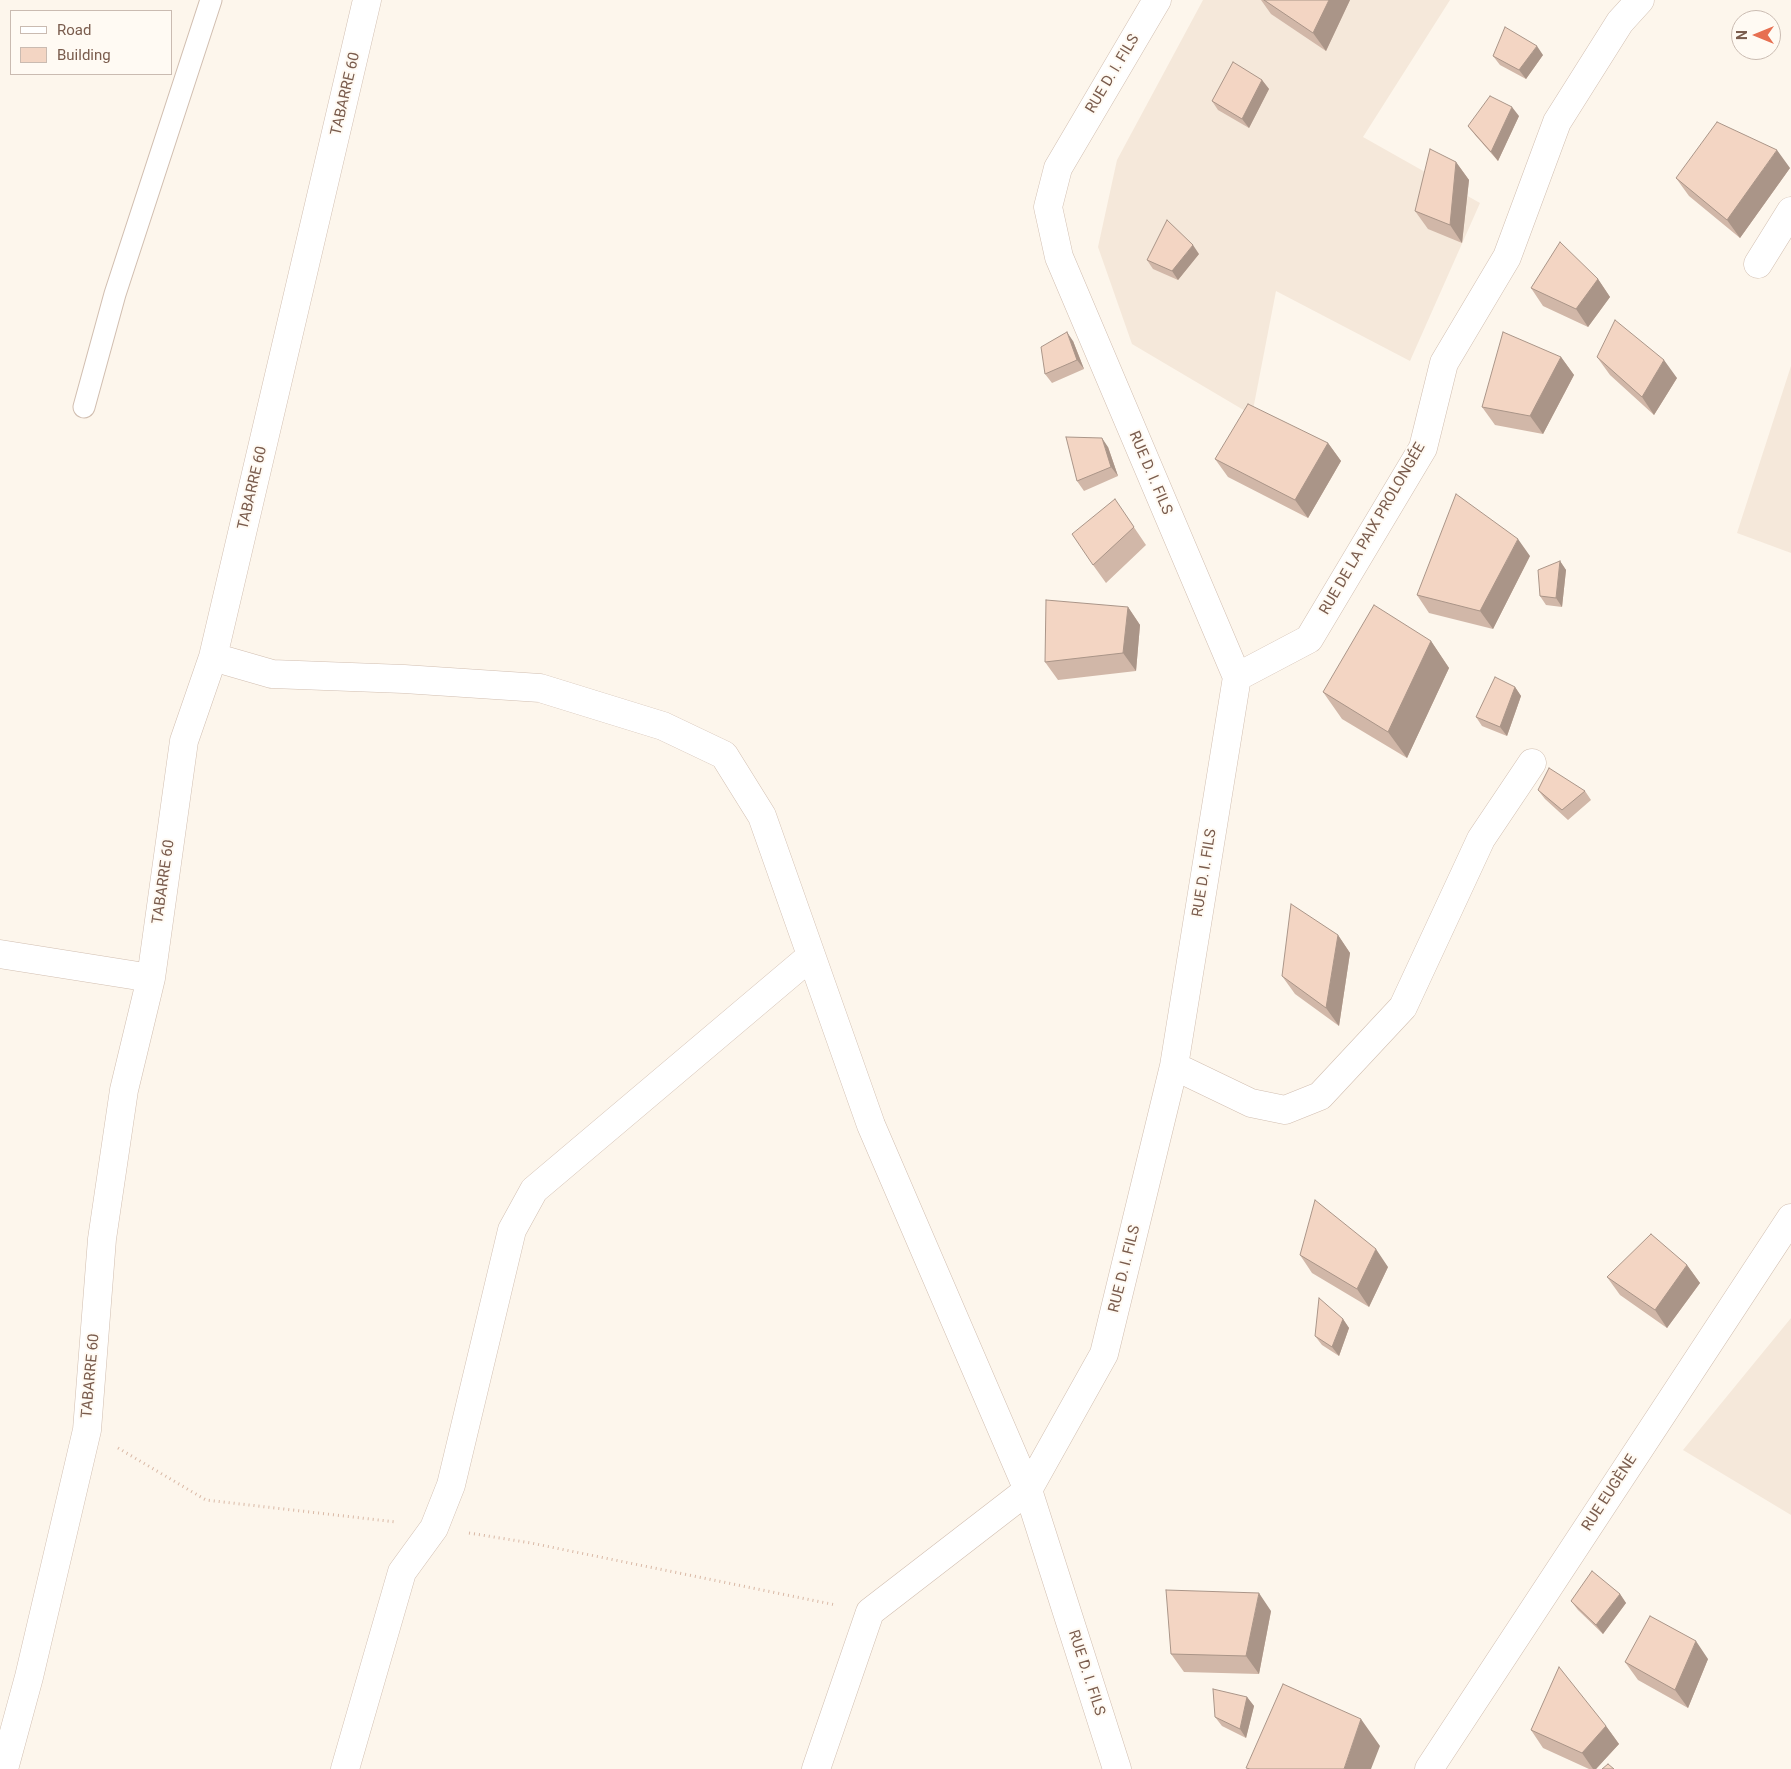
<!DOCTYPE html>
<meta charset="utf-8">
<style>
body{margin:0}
#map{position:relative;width:1791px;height:1769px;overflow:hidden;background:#fdf6ec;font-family:Roboto,sans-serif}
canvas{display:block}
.legend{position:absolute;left:10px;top:10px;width:162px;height:65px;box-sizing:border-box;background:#fffaf3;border:1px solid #cabbb1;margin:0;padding:6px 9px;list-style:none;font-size:15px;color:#7a5c4d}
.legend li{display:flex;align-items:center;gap:10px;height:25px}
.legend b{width:25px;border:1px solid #cabbb1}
.north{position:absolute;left:1731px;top:10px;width:50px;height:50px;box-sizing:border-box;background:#fffaf3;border:1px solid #cabbb1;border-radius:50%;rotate:270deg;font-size:14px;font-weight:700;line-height:20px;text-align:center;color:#7a5c4d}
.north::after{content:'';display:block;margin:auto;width:18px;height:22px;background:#e76f51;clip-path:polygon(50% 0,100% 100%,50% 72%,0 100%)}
</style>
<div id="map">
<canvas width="1791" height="1769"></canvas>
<ul class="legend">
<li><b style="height:6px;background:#fff"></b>Road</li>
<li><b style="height:14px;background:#f3d5c3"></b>Building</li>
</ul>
<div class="north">N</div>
</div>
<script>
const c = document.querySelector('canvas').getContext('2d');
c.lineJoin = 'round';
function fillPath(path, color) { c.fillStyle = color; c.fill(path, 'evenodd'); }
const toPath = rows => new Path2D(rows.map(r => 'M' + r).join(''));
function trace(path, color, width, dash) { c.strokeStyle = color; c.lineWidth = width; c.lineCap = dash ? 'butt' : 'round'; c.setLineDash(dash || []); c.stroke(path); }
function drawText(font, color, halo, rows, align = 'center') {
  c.font = font + ' Roboto,sans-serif'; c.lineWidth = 4; c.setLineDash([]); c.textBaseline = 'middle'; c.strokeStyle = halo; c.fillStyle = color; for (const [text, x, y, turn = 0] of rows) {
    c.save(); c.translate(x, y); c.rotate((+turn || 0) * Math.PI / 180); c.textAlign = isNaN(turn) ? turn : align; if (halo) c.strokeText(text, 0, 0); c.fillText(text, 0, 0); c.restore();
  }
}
fillPath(toPath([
 [1203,0,1450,0,1363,137,1480,203,1410,361,1276,291,1252,415,1132,344,1098,247,1117,160],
 [1791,366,1791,553,1737,533],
 [1791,1318,1791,1515,1683,1450]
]), '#f5e8da');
const lane = toPath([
 [84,407,115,294,211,0]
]);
const street = toPath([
 [1758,264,1791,211],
 [213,657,272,674,404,679,540,688,663,726,724,755,762,816,871,1125,1028,1490,870,1612,816,1769],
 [1237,677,1309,639,1423,448,1444,363,1507,257,1557,122,1620,22,1640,0],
 [0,954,151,978],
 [1174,1066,1251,1103,1285,1110,1320,1096,1403,1007,1481,839,1532,763],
 [4,1769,29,1677,87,1430,102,1239,124,1090,151,978,184,741,213,657,367,0],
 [345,1769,402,1572,434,1528,451,1485,512,1230,534,1190,811,956],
 [1117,1769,1028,1490,1104,1354,1174,1066,1237,677,1059,257,1048,207,1058,168,1157,0],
 [1429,1769,1791,1218]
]);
trace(lane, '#d1beb0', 23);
trace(street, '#d1beb0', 29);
trace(toPath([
 [118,1448,206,1500,396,1522],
 [469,1533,531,1543,836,1605]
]), '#d9b8a5', 3, [1, 4]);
trace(lane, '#fff', 21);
trace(street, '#fff', 28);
fillPath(toPath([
 [1261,0,1350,0,1326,51,1271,14],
 [1543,55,1526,79,1500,65,1493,56],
 [1262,80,1269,89,1249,128,1218,110,1212,101],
 [1519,116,1498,161,1475,135,1468,126],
 [1456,162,1469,180,1462,243,1428,229,1415,211],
 [1790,168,1740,238,1689,196,1676,178],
 [1199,254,1178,280,1153,269,1147,260],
 [1598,279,1610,297,1588,327,1543,306,1531,288],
 [1073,341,1084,369,1052,383,1045,374],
 [1561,357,1574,375,1543,434,1495,425,1482,407],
 [1597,357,1677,378,1654,415,1610,375],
 [1328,443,1341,461,1308,518,1228,477,1215,459],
 [1108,447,1118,476,1084,491,1077,481],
 [1127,517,1146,545,1106,583,1093,565],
 [1530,556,1493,629,1429,613,1417,595],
 [1560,561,1566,570,1562,607,1546,605,1540,596],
 [1128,607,1140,625,1136,671,1058,680,1045,662],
 [1431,641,1449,668,1407,758,1342,719,1323,692],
 [1515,687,1521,696,1507,736,1482,726,1476,717],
 [1538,790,1585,791,1591,800,1568,820,1545,799],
 [1338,935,1350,953,1339,1026,1295,994,1282,976],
 [1300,1255,1388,1267,1369,1307,1312,1273],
 [1687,1265,1700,1283,1667,1328,1620,1295,1607,1277],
 [1343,1319,1349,1328,1339,1356,1322,1345,1315,1336],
 [1620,1594,1626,1603,1603,1634,1578,1610,1571,1601],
 [1271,1611,1259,1674,1184,1672,1171,1654],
 [1708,1659,1688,1708,1638,1680,1625,1662],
 [1247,1697,1254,1706,1246,1738,1222,1726,1215,1717],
 [1606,1726,1619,1744,1596,1769,1589,1769,1543,1748,1531,1730]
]), '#d1b7a8');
fillPath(toPath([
 [1329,0,1350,0,1326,51,1313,33],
 [1537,46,1543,55,1526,79,1519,70],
 [1262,80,1269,89,1249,128,1242,119],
 [1512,107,1519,116,1498,161,1491,152],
 [1777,150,1790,168,1740,238,1727,220],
 [1456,162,1469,180,1462,243,1450,225],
 [1193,245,1199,254,1178,280,1172,271],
 [1598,279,1610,297,1588,327,1576,309],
 [1067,332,1073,341,1084,369,1077,360],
 [1561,357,1574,375,1543,434,1530,416],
 [1664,360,1677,378,1654,415,1642,397],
 [1102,438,1108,447,1118,476,1111,467],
 [1328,443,1341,461,1308,518,1295,500],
 [1518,539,1530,556,1493,629,1480,611],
 [1560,561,1566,570,1562,607,1556,598],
 [1128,607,1140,625,1136,671,1123,653],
 [1431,641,1449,668,1407,758,1388,732],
 [1515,687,1521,696,1507,736,1500,727],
 [1338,935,1350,953,1339,1026,1326,1008],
 [1376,1249,1388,1267,1369,1307,1357,1289],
 [1687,1265,1700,1283,1667,1328,1655,1310],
 [1343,1319,1349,1328,1339,1356,1332,1347],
 [1259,1593,1271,1611,1259,1674,1246,1656],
 [1620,1594,1626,1603,1603,1634,1596,1625],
 [1696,1641,1708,1659,1688,1708,1675,1690],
 [1247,1697,1254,1706,1246,1738,1240,1729],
 [1361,1719,1380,1746,1371,1769,1344,1769],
 [1606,1726,1619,1744,1596,1769,1593,1769,1582,1753]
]), '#aa9588');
const building = toPath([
 [1264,0,1329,0,1313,33,1264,0],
 [1505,27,1537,46,1519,70,1493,56,1505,27],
 [1233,62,1262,80,1242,119,1212,101,1233,62],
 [1490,96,1512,107,1491,152,1468,126,1490,96],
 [1717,122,1777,150,1727,220,1676,178,1717,122],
 [1430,149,1456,162,1450,225,1415,211,1430,149],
 [1167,220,1193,245,1172,271,1147,260,1167,220],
 [1560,242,1598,279,1576,309,1531,288,1560,242],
 [1615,320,1664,360,1642,397,1597,357,1615,320],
 [1067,332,1077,360,1045,374,1041,347,1067,332],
 [1503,332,1561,357,1530,416,1482,407,1503,332],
 [1248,404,1328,443,1295,500,1215,459,1248,404],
 [1066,437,1102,438,1111,467,1077,481,1066,437],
 [1456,494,1518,539,1480,611,1417,595,1456,494],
 [1115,499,1134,527,1093,565,1072,534,1115,499],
 [1560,561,1556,598,1540,596,1538,570,1560,561],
 [1046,600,1128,607,1123,653,1045,662,1046,600],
 [1374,605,1431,641,1388,732,1323,692,1374,605],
 [1495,677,1515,687,1500,727,1476,717,1495,677],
 [1549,768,1585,791,1562,810,1538,790,1549,768],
 [1291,904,1338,935,1326,1008,1282,976,1291,904],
 [1315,1200,1376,1249,1357,1289,1300,1255,1315,1200],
 [1651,1234,1687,1265,1655,1310,1607,1277,1651,1234],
 [1319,1298,1343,1319,1332,1347,1315,1336,1319,1298],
 [1592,1571,1620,1594,1596,1625,1571,1601,1592,1571],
 [1166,1590,1259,1593,1246,1656,1171,1654,1166,1590],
 [1650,1616,1696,1641,1675,1690,1625,1662,1650,1616],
 [1559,1667,1606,1726,1582,1753,1531,1730,1559,1667],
 [1283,1684,1361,1719,1344,1769,1250,1769,1246,1768,1283,1684],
 [1213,1689,1247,1697,1240,1729,1215,1717,1213,1689],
 [1608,1764,1614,1769,1602,1769,1608,1764]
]);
fillPath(building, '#f3d5c3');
trace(building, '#aa9588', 1);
drawText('15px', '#7a5c4d', '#fffaf3', [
 ["RUE D. I. FILS",1113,74,-59],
 ["TABARRE 60",346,94,-77],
 ["RUE D. I. FILS",1150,473,67],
 ["TABARRE 60",253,488,-77],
 ["RUE DE LA PAIX PROLONGÉE",1373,529,-60],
 ["RUE D. I. FILS",1205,873,-81],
 ["TABARRE 60",164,882,-82],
 ["RUE D. I. FILS",1125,1269,-76],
 ["TABARRE 60",91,1376,-85],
 ["RUE EUGÈNE",1610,1493,-57],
 ["RUE D. I. FILS",1086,1673,72]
]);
</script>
